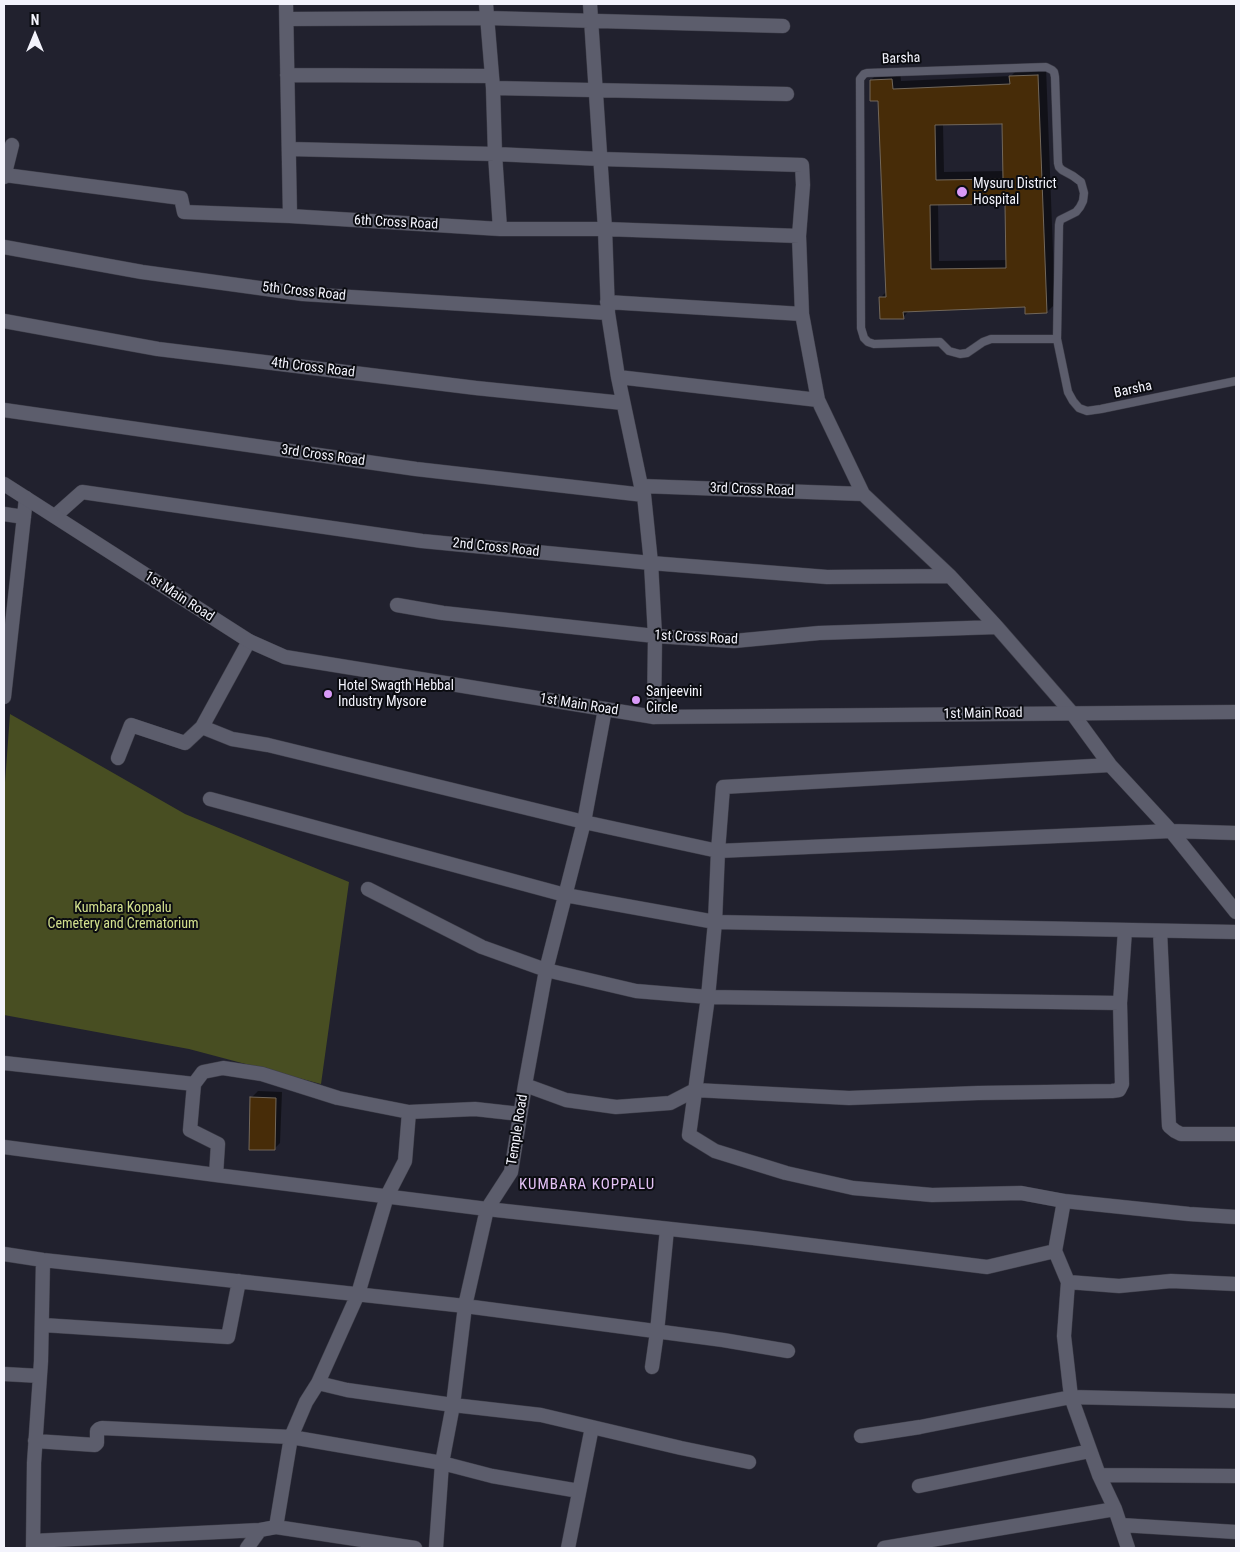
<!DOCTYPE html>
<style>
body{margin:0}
#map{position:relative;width:1240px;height:1552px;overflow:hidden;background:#21212e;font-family:"Roboto Condensed",sans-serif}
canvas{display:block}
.frame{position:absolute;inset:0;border:5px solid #f3f3fc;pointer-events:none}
.north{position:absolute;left:10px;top:10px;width:50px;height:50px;-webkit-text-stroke:4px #0b0c11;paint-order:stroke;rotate:0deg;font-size:14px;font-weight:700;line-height:20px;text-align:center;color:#f3f3fc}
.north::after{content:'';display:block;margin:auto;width:18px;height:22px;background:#f3f3fc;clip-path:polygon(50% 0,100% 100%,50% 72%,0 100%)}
</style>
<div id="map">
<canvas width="1240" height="1552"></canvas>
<div class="frame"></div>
<div class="north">N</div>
</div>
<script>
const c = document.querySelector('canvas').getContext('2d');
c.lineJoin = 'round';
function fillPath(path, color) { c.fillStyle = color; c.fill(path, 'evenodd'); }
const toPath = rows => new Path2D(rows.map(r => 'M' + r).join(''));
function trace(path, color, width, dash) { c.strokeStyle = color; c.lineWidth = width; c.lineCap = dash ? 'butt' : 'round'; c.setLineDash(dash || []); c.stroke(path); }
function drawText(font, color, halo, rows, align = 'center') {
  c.font = font + ' "Roboto Condensed",sans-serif'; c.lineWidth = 4; c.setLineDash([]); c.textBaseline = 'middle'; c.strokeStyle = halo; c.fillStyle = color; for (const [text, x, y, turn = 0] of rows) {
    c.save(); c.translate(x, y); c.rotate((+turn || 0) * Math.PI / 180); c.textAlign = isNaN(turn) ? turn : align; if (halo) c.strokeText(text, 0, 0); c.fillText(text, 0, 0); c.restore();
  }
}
fillPath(toPath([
 [10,714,185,814,349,882,321,1084,189,1049,4,1015,4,796]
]), '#484e22');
fillPath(toPath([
 [1046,67,1055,304,1047,312,1026,306,910,310,903,317,880,298,887,291,879,100,871,80,879,72,900,71,901,81,1011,76,1019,68],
 [1004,123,1004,171,944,172,943,124],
 [938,203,1006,203,1007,260,939,261],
 [258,1091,282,1092,280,1143,274,1149,251,1098]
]), '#0007');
const building = toPath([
 [1038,75,1047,313,1025,314,1025,307,903,312,904,319,880,319,879,297,886,297,878,101,870,101,870,80,892,79,893,89,1010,84,1009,76,1038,75],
 [1002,124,1003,179,936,180,935,125,1002,124],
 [1005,204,1006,268,931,269,930,205,1005,204],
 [250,1097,276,1098,275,1150,249,1150,250,1097]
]);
fillPath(building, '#472c08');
trace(building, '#72675a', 1);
const service = toPath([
 [1057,339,991,339,983,342,967,353,960,354,949,351,940,342,874,344,868,342,864,338,861,328,860,83,860,79,864,74,867,73,1046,67,1052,70,1054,72,1055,77,1058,163,1059,167,1062,170,1073,176,1081,182,1084,193,1083,201,1080,207,1076,212,1060,220,1059,225,1057,339,1068,392,1073,401,1079,408,1087,411,1101,409,1236,381]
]);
const minor = toPath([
 [286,4,290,216],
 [486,4,493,88,495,154,500,229],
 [590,4,605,229,608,313,618,377,641,486,644,495,651,563,655,636,654,717],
 [287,19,487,18,783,26],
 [287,75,492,76],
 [493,88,787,94],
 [289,149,495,154,601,159,802,165,803,185,799,236,802,314,818,400,863,494,950,576,997,627,1072,713,1110,765,1171,831,1236,912],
 [5,175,181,198,184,212,290,216,500,229,605,229,799,236],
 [4,177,12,145],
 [4,247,142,272,303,294,608,313],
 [607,302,802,314],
 [4,321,158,349,476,388,623,403],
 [618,377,818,400],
 [4,410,416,469,644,495],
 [641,486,863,494],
 [4,514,24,517],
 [55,516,82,492,422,541,651,563,827,577,950,576],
 [397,605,443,613,655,636,734,641,819,633,997,627],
 [249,641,202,727,232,739,268,745,584,822,718,851,1171,831,1236,833],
 [4,697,26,498],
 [118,758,131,725,185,743,202,727],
 [210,799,565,895,715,922,1236,932],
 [368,889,482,947,546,970,636,991,708,997,1120,1003,1125,930],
 [1160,931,1169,1126,1175,1131,1181,1134,1236,1134],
 [4,1063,194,1084,190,1130,218,1144,216,1175],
 [194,1084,203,1072,223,1068,262,1074,338,1098,409,1112,475,1109,520,1114],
 [525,1085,566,1100,616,1107,670,1103,695,1090,849,1098,978,1093,1112,1091,1119,1090,1122,1084,1120,1003],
 [4,1147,216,1175,487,1209,753,1238,987,1267,1055,1251,1064,1201,1189,1214,1236,1217],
 [1064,1201,1021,1193,932,1195,853,1188,786,1173,715,1151,689,1135,708,997,715,922,718,851,723,787,1110,765],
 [1055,1251,1068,1282,1119,1286,1171,1281,1236,1284],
 [4,1254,43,1260,465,1306,723,1340,788,1351],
 [1068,1282,1064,1336,1071,1397,1099,1475,1115,1509,1128,1548],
 [43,1325,228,1337,239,1281],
 [652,1367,657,1332,667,1229],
 [4,1374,40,1376],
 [318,1383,347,1390,453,1405,541,1415,681,1448,749,1462],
 [861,1436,920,1427,1071,1397,1236,1401],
 [35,1441,95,1445,97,1443,97,1431,99,1429,102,1428,291,1437,442,1463,492,1476,579,1491],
 [1099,1475,1236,1476],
 [919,1486,1090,1451],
 [1121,1525,1236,1532],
 [276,1527,291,1437,306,1402,318,1383,358,1294,387,1196,405,1161,409,1112],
 [33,1541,260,1530,276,1527,415,1548],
 [33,1548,34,1463,41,1361,43,1260],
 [247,1548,260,1530],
 [436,1548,442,1463,453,1405,465,1306,487,1209,511,1172,525,1085,546,970,584,822,605,709],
 [568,1548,592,1427],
 [884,1548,1115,1509]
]);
const tertiary = toPath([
 [4,484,249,641,285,657,654,717,1236,712]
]);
trace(service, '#3e3e49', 9);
trace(minor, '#3e3e49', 15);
trace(tertiary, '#3e3e49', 15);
trace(service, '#5c5d6c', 8);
trace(minor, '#5c5d6c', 14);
trace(tertiary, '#5c5d6c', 14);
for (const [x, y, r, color] of [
 [962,192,6,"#d99af8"],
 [328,694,5,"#d99af8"],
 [636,700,5,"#d99af8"]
]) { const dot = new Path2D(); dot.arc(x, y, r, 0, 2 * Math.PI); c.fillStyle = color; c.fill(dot); trace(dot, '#0b0c11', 2); }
drawText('14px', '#f3f3fc', '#0b0c11', [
 ["Barsha",901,59,-2],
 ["6th Cross Road",396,223,3],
 ["5th Cross Road",304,292,6],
 ["4th Cross Road",313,368,7],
 ["Barsha",1133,390,-12],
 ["3rd Cross Road",323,456,8],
 ["3rd Cross Road",752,490,2],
 ["2nd Cross Road",496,548,6],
 ["1st Main Road",179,597,33],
 ["1st Cross Road",696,638,3],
 ["1st Main Road",579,705,9],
 ["1st Main Road",983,714,-1],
 ["Temple Road",518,1130,-81]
]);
drawText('14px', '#f3f3fc', '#0b0c11', [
 ["Mysuru District",973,184],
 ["Hospital",973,200],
 ["Hotel Swagth Hebbal",338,686],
 ["Industry Mysore",338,702],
 ["Sanjeevini",646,692],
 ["Circle",646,708]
], 'left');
drawText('14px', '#d2e08d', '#0b0c11', [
 ["Kumbara Koppalu",123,908],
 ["Cemetery and Crematorium",123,924]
]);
c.letterSpacing = '1px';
drawText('15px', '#e4c2f6', '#0b0c11', [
 ["KUMBARA KOPPALU",587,1185]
]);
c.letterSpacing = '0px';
</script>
